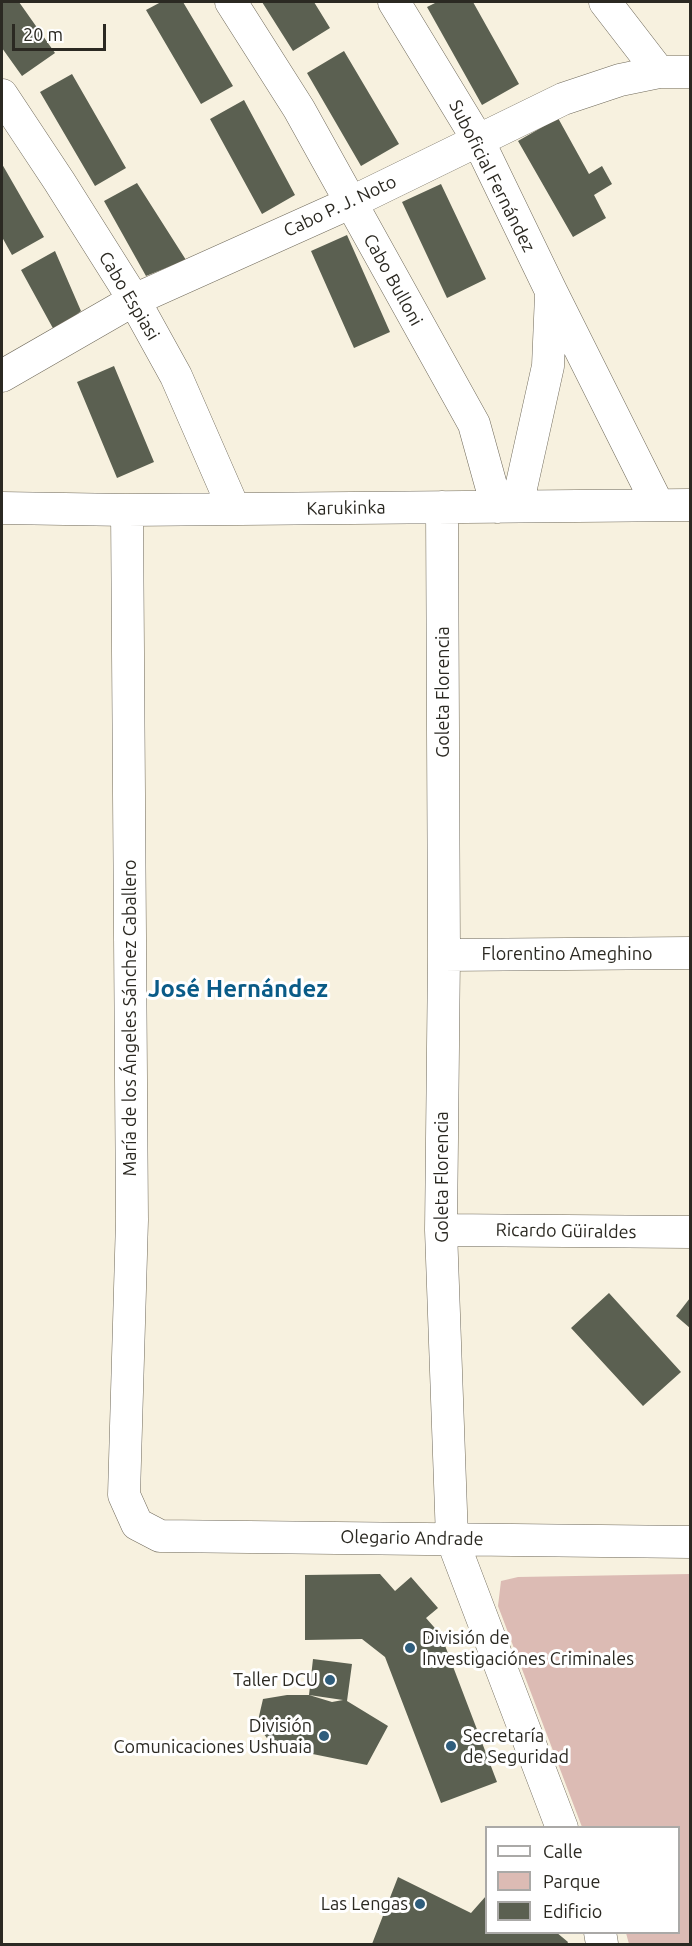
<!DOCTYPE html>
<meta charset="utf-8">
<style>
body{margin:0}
#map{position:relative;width:692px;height:1946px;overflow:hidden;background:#f7f1df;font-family:Ubuntu,sans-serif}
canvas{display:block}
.frame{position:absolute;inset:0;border:3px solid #2b2922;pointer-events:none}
.legend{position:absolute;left:485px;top:1826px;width:195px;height:108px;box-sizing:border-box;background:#fff;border:2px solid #aaa9a7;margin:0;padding:8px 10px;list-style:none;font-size:18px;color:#2b2922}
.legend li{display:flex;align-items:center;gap:12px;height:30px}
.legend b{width:30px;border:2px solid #aaa9a7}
.scale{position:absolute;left:12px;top:24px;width:94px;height:27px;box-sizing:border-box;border:3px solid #2b2922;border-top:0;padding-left:8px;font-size:18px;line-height:21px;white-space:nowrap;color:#2b2922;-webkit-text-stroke:4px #fff;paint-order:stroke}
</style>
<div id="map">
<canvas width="692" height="1946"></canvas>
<div class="frame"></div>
<ul class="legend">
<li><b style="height:8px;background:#fff"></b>Calle</li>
<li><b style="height:16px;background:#dcbbb4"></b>Parque</li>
<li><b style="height:16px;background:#5b6051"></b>Edificio</li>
</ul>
<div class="scale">20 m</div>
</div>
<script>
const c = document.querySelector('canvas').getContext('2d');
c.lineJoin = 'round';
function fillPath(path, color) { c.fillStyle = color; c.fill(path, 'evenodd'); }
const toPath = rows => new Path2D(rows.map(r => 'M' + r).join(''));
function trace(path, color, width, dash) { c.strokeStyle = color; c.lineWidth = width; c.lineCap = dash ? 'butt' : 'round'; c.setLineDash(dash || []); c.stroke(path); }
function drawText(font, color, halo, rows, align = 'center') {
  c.font = font + ' Ubuntu,sans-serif'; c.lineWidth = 6; c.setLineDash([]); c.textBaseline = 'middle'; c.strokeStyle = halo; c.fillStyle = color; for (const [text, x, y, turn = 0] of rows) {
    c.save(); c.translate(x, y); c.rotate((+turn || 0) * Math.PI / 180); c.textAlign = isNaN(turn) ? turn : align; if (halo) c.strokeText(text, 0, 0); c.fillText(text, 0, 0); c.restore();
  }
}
fillPath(toPath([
 [690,1574,690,1944,629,1944,626,1933,678,1932,678,1828,582,1827,498,1606,501,1581,518,1577]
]), '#dcbbb4');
fillPath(toPath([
 [2,2,19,2,55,53,22,76,2,48],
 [161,2,183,2,233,86,201,104,146,10],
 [262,2,314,2,330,28,293,51],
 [437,2,473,2,519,84,482,105,427,7],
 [344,51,399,144,361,166,307,73],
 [72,74,126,168,95,186,40,92],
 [244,100,295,195,262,214,210,119],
 [558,118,589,174,602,166,612,184,594,195,606,218,573,237,518,141],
 [2,164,44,237,12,255,2,237],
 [137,183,186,260,146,276,104,201],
 [441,184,486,279,447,298,402,202],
 [347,235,390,332,354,348,311,251],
 [55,251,81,311,55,332,21,270],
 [114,366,154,462,117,478,77,382],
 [609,1293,681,1372,643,1406,571,1328],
 [690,1298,690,1328,676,1316],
 [380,1574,395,1591,411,1577,438,1608,426,1618,441,1635,497,1782,441,1803,385,1657,362,1639,305,1640,305,1575],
 [313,1659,352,1664,347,1701,388,1726,367,1765,273,1746,257,1725,263,1699,287,1695,309,1695],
 [309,1695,343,1700,332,1702],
 [398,1877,471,1913,486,1896,486,1932,556,1932,568,1942,567,1944,372,1944]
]), '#5b6051');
const minor = toPath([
 [231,2,299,109,474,424,497,507],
 [394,2,478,140,551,291,658,505],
 [605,2,659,72],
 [2,95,59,181,134,300,176,376,234,509],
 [2,376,134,300,350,203,563,99,620,80,659,72,690,72],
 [517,506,548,366,551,295],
 [442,507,444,955,441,1230,452,1539,562,1828],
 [2,508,127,510,690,505],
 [127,510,132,1220,124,1495,137,1524,160,1536,690,1542],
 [444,955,690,953],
 [441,1230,690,1232],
 [600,1932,602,1944]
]);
trace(minor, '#6f695a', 33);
trace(minor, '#fff', 32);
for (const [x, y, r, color] of [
 [410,1648,6,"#2f5d7c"],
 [330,1680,6,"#2f5d7c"],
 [324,1736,6,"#2f5d7c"],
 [451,1746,6,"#2f5d7c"],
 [420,1904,6,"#2f5d7c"]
]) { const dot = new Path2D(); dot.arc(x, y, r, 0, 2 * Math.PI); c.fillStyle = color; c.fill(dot); trace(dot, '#fff', 2); }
drawText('18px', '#2b2922', '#fff', [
 ["Suboficial Fernández",492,176,63],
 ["Cabo P. J. Noto",340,206,-25],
 ["Cabo Bulloni",393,280,61],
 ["Cabo Espiasi",129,296,59],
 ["Karukinka",346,508,-1],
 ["Goleta Florencia",443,692,-90],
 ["Florentino Ameghino",567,954],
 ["María de los Ángeles Sánchez Caballero",130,1018,-90],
 ["Goleta Florencia",442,1177,-90],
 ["Ricardo Güiraldes",566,1231,1],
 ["Olegario Andrade",412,1538,1]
]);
drawText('18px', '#2b2922', '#fff', [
 ["División de",422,1638,"left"],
 ["Investigaciónes Criminales",422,1659,"left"],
 ["Taller DCU",318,1680],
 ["División",312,1726],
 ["Comunicaciones Ushuaia",312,1747],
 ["Secretaría",463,1736,"left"],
 ["de Seguridad",463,1757,"left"],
 ["Las Lengas",408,1904]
], 'right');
drawText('bold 24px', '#0a5b87', '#fff', [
 ["José Hernández",238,989]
]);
</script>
